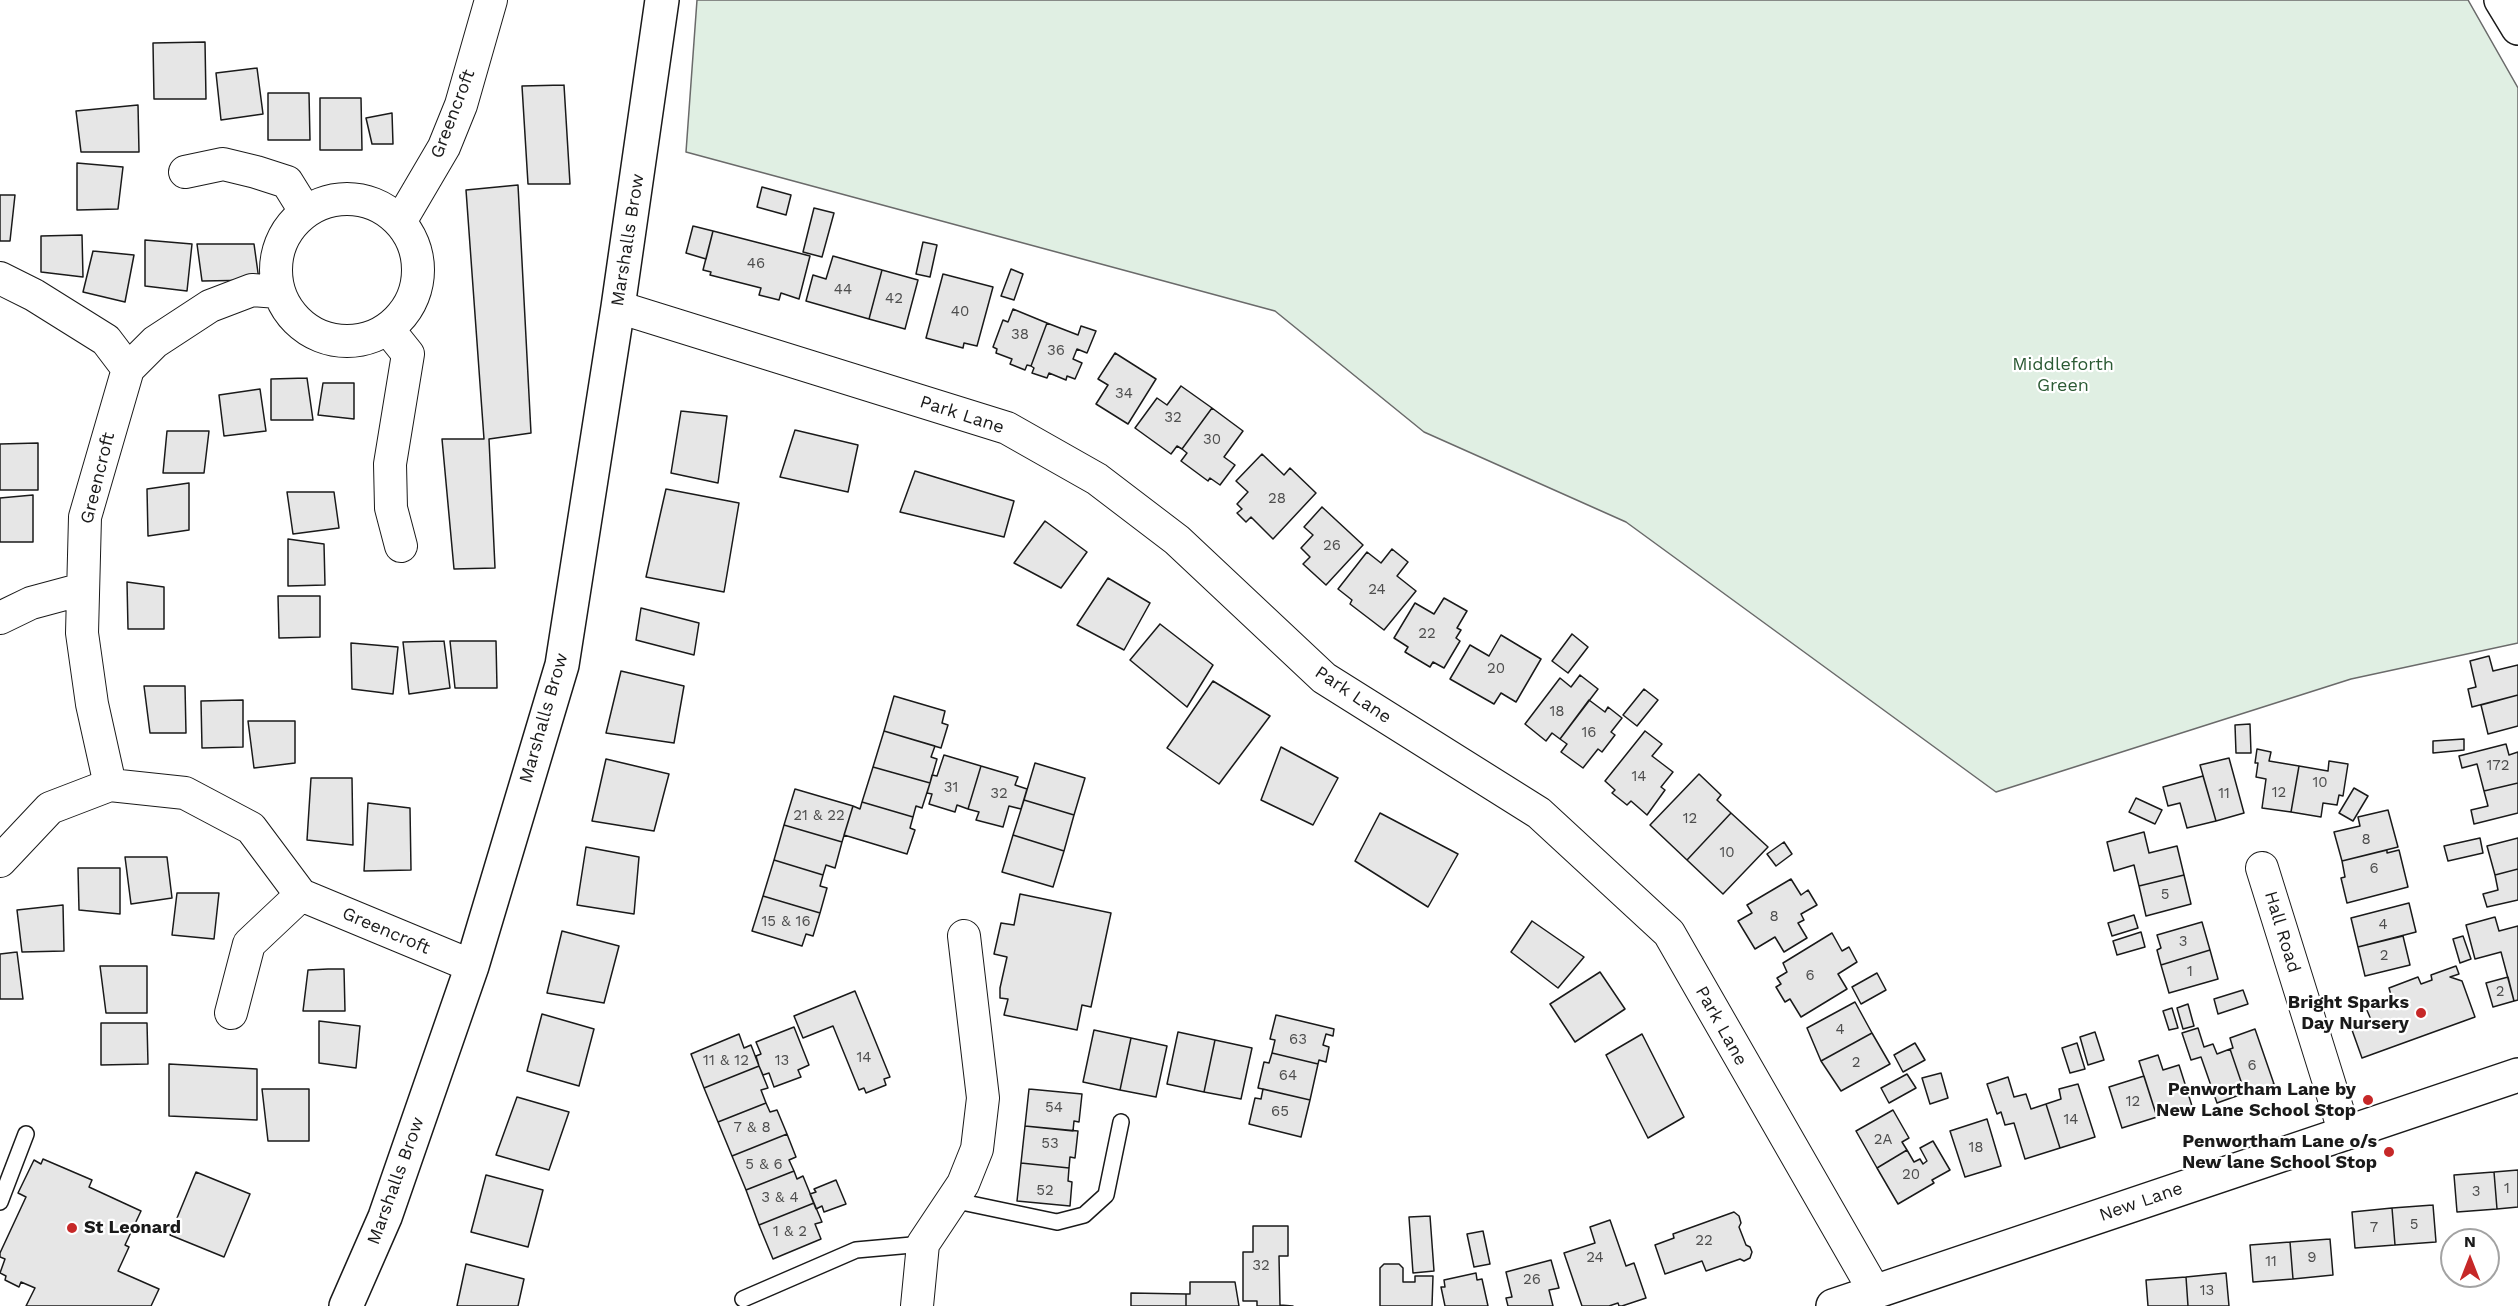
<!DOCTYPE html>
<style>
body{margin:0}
#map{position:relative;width:2518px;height:1306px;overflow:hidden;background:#fff;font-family:"Work Sans",sans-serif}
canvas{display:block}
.north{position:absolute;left:2440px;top:1228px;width:60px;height:60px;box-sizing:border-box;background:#fff;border:2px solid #a3a3a3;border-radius:50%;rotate:0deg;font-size:16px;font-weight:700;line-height:24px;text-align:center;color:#1a1a1a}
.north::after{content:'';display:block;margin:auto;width:21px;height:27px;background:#c62828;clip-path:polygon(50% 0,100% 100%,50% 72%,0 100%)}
</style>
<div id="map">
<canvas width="2518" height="1306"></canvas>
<div class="north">N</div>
</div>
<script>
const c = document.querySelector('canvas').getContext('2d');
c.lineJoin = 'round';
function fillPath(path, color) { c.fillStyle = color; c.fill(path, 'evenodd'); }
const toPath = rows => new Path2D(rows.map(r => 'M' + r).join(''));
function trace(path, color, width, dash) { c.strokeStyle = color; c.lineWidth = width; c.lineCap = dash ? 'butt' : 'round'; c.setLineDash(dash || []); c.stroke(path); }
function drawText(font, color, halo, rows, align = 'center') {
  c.font = font + ' "Work Sans",sans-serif'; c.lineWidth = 4.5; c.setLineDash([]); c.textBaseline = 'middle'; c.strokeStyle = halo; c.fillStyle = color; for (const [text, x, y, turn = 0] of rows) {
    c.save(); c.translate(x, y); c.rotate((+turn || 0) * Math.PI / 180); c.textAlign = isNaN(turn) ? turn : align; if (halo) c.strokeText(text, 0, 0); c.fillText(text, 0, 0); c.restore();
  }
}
const green = toPath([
 [697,0,2468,0,2518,88,2518,643,2351,679,1996,792,1626,522,1424,432,1275,311,686,152,697,0]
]);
fillPath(green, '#e0efe3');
trace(green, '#6a6a6a', 1.5);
const building = toPath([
 [205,42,206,99,154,99,153,43,205,42],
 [257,68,263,114,221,120,216,73,257,68],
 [564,85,570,184,528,184,522,86,564,85],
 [268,93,309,93,310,140,268,140,268,93],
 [320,98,361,98,362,150,320,150,320,98],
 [138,105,139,152,81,152,76,111,138,105],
 [392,113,393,144,372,144,366,118,392,113],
 [77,163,123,167,118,209,77,210,77,163],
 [518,185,531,433,489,439,495,568,454,569,442,439,484,439,466,190,518,185],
 [762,187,791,195,786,215,757,207,762,187],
 [0,195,15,195,10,241,0,241,0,195],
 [814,208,834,213,822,257,803,252,814,208],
 [693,226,713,231,706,259,686,253,693,226],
 [713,231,810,256,799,299,781,293,779,300,759,295,761,288,710,275,711,272,703,270,713,231],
 [82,235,83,277,41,272,41,236,82,235],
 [145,240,192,244,187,291,145,286,145,240],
 [923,242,937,245,930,277,916,274,923,242],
 [197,244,254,244,259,280,202,281,197,244],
 [93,251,134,255,125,302,83,292,93,251],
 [833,256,882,270,869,319,806,301,813,275,826,279,833,256],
 [1011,269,1023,274,1014,300,1001,296,1011,269],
 [882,270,918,280,905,329,869,319,882,270],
 [943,274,993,287,977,346,964,343,963,348,926,338,943,274],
 [1013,309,1047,323,1031,366,1027,365,1025,370,1010,364,1012,359,996,353,997,349,993,347,1003,320,1008,322,1013,309],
 [1047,323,1078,335,1081,326,1096,331,1087,353,1077,349,1073,359,1082,363,1075,379,1067,376,1066,380,1049,373,1047,378,1032,373,1034,368,1031,366,1047,323],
 [1115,353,1156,379,1128,424,1096,404,1108,385,1098,379,1115,353],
 [307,378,313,420,271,420,271,379,307,378],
 [323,383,354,383,354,419,318,415,323,383],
 [1181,386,1212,408,1182,449,1177,446,1171,454,1135,428,1157,398,1167,405,1181,386],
 [260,389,266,431,224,436,219,395,260,389],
 [1212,408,1243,431,1224,457,1235,465,1220,485,1210,478,1208,481,1181,461,1187,453,1182,449,1212,408],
 [681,411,727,416,718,483,671,473,681,411],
 [795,430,858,445,848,492,780,477,795,430],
 [167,431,209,431,204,473,163,473,167,431],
 [38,443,38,490,0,490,0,444,38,443],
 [1262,454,1284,475,1290,468,1316,493,1273,539,1251,517,1246,522,1237,513,1242,509,1237,504,1248,492,1236,481,1262,454],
 [915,471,1014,501,1004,537,900,512,915,471],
 [189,483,189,530,148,536,147,489,189,483],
 [666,489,739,503,724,592,646,577,666,489],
 [287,492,334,492,339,528,293,534,287,492],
 [33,495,33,542,0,542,0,498,33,495],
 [1322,507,1363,545,1326,585,1303,564,1310,557,1301,548,1313,535,1304,527,1322,507],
 [1045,521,1087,552,1061,588,1014,563,1045,521],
 [288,539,324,544,325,585,288,586,288,539],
 [1392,549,1408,562,1397,576,1416,591,1384,630,1350,604,1352,600,1338,589,1367,552,1381,563,1392,549],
 [1108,578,1150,603,1124,650,1077,625,1108,578],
 [127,582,164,587,164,629,128,629,127,582],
 [278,596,320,596,320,637,279,638,278,596],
 [1444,598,1467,611,1457,628,1461,630,1456,638,1460,641,1444,668,1433,662,1430,667,1405,652,1408,647,1394,638,1415,603,1434,614,1444,598],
 [641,608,699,623,694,655,636,640,641,608],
 [1160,624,1213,665,1187,707,1130,660,1160,624],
 [1572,634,1588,647,1568,673,1552,661,1572,634],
 [1501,635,1541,659,1516,702,1501,693,1494,704,1450,679,1470,645,1489,656,1501,635],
 [444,641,450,688,409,694,403,642,444,641],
 [450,641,496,641,497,688,455,688,450,641],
 [351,643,398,647,393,694,352,689,351,643],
 [2489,656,2493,671,2518,665,2518,695,2472,707,2468,689,2476,687,2470,661,2489,656],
 [621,671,684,686,674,743,606,733,621,671],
 [1580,675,1598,689,1560,739,1552,733,1546,741,1525,724,1560,678,1571,687,1580,675],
 [1213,681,1270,716,1219,784,1167,748,1213,681],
 [144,686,185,686,186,733,150,733,144,686],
 [1644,689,1658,700,1637,726,1623,715,1644,689],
 [2518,695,2518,726,2488,734,2481,705,2518,695],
 [894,696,945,711,942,723,948,725,941,748,884,731,894,696],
 [243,700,243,747,202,748,201,701,243,700],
 [1589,700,1605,712,1608,707,1622,718,1611,732,1615,735,1602,752,1598,749,1583,768,1561,752,1567,744,1560,739,1589,700],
 [248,721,295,721,295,763,254,768,248,721],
 [2250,724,2251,753,2236,753,2235,725,2250,724],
 [884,731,935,746,931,757,937,759,930,783,873,767,884,731],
 [1645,731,1662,744,1652,756,1673,772,1661,787,1665,790,1647,815,1631,801,1627,805,1612,793,1615,790,1605,781,1645,731],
 [2464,739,2464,750,2433,753,2433,741,2464,739],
 [2506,744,2509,755,2518,752,2518,783,2484,791,2477,764,2462,768,2459,756,2506,744],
 [1281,747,1338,778,1313,825,1261,800,1281,747],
 [2257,749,2271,752,2269,761,2299,766,2291,812,2262,808,2266,779,2256,777,2258,763,2255,763,2257,749],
 [944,755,981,766,968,809,957,805,955,812,929,804,932,794,927,793,930,783,932,775,937,776,944,755],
 [2229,758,2244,813,2216,821,2200,765,2229,758],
 [606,759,669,774,654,831,592,821,606,759],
 [2329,761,2348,764,2343,796,2339,795,2337,805,2323,803,2321,817,2291,812,2299,766,2328,771,2329,761],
 [1035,763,1085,778,1074,815,1024,800,1035,763],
 [981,766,1018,777,1015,785,1027,789,1021,809,1009,806,1003,827,976,820,979,812,968,809,981,766],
 [873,767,930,783,922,808,916,806,913,817,862,802,873,767],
 [1699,774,1721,795,1717,800,1731,813,1687,860,1650,825,1699,774],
 [2203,776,2216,821,2187,828,2180,803,2168,806,2163,787,2203,776],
 [311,778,352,778,353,845,307,840,311,778],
 [2518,783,2518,813,2474,824,2471,810,2488,806,2484,791,2518,783],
 [2354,788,2368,796,2353,821,2339,813,2354,788],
 [795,789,853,806,842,842,784,825,795,789],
 [2136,798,2162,810,2155,824,2129,812,2136,798],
 [1024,800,1074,815,1064,851,1013,835,1024,800],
 [862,802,913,817,910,828,915,830,907,854,844,835,853,806,860,809,862,802],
 [368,803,410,808,411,870,364,871,368,803],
 [2388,810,2398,847,2342,861,2334,832,2360,826,2358,817,2388,810],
 [1380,813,1458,854,1428,907,1355,861,1380,813],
 [1731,813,1768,847,1723,894,1687,860,1731,813],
 [784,825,842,842,835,868,826,865,823,875,774,860,784,825],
 [2144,832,2149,853,2177,846,2184,875,2139,886,2134,865,2114,871,2107,842,2144,832],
 [1013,835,1064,851,1053,887,1002,872,1013,835],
 [2480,838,2483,853,2448,861,2444,846,2480,838],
 [2518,838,2518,869,2495,875,2487,846,2518,838],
 [1784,842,1792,854,1776,866,1767,854,1784,842],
 [586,847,639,857,634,914,577,905,586,847],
 [2387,850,2387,853,2399,850,2408,887,2347,903,2341,878,2345,877,2342,861,2387,850],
 [125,857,167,857,172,898,131,904,125,857],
 [774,860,823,875,820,886,827,888,820,913,763,896,774,860],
 [78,868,120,868,120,914,79,910,78,868],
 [2518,869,2518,900,2487,907,2483,894,2498,890,2495,875,2518,869],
 [2184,875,2191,904,2146,916,2139,886,2184,875],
 [1791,879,1801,895,1808,890,1817,905,1801,914,1804,920,1798,923,1807,938,1784,952,1775,937,1755,949,1738,921,1752,913,1747,905,1791,879],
 [177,893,219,893,214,939,172,935,177,893],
 [1020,894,1111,913,1091,1007,1082,1005,1077,1030,1004,1015,1008,999,1000,998,1000,988,1007,957,994,954,1001,923,1014,925,1020,894],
 [763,896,820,913,813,936,806,934,802,946,752,931,763,896],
 [2409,903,2416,932,2358,947,2351,918,2409,903],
 [63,905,64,951,22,952,17,910,63,905],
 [2134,915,2138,928,2112,936,2108,923,2134,915],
 [2495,917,2499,931,2518,926,2518,1000,2514,1001,2501,952,2475,959,2466,925,2495,917],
 [1532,921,1584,957,1558,988,1511,952,1532,921],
 [2202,922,2210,950,2161,965,2157,950,2161,948,2157,935,2202,922],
 [562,931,619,946,604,1003,547,993,562,931],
 [2141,932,2145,947,2117,955,2113,941,2141,932],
 [1832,933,1842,951,1849,947,1857,962,1838,974,1847,989,1801,1017,1790,999,1785,1002,1776,987,1781,984,1777,978,1787,972,1783,963,1832,933],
 [2403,936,2410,965,2365,976,2358,947,2403,936],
 [2463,936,2471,959,2460,963,2453,939,2463,936],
 [2210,950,2218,979,2169,993,2161,965,2210,950],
 [17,952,23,999,0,999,0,954,17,952],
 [100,966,147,966,147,1013,106,1013,100,966],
 [2456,966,2459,974,2450,977,2462,981,2475,1017,2362,1058,2352,1030,2372,1022,2366,1008,2392,999,2389,988,2418,977,2421,984,2432,980,2431,975,2456,966],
 [328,969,344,969,345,1011,303,1011,308,970,328,969],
 [1600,972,1625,1009,1575,1042,1550,1004,1600,972],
 [1877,973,1886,990,1861,1004,1852,987,1877,973],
 [2508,977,2514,1001,2493,1007,2486,983,2508,977],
 [2243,990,2248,1004,2218,1014,2214,999,2243,990],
 [855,991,890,1077,884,1079,886,1085,866,1093,864,1088,859,1090,833,1026,803,1038,794,1016,855,991],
 [1855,1002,1872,1033,1821,1061,1807,1028,1855,1002],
 [2188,1004,2194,1026,2183,1029,2177,1008,2188,1004],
 [2172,1008,2178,1028,2169,1030,2163,1011,2172,1008],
 [542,1014,594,1029,579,1086,527,1071,542,1014],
 [1276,1015,1334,1029,1333,1036,1326,1034,1323,1045,1329,1047,1326,1062,1319,1060,1318,1064,1272,1053,1275,1040,1270,1039,1276,1015],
 [319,1021,360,1026,356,1068,319,1063,319,1021],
 [101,1023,147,1023,148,1064,101,1065,101,1023],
 [794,1027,809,1065,798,1070,801,1077,774,1087,769,1073,763,1075,759,1066,756,1056,761,1054,756,1042,794,1027],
 [2198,1028,2204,1047,2213,1044,2217,1054,2230,1049,2245,1093,2217,1103,2201,1057,2191,1060,2182,1033,2198,1028],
 [2255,1029,2274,1084,2245,1093,2230,1049,2233,1048,2230,1038,2255,1029],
 [1094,1030,1131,1038,1120,1090,1083,1082,1094,1030],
 [1178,1032,1215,1040,1204,1092,1167,1084,1178,1032],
 [2095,1032,2104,1060,2088,1065,2080,1037,2095,1032],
 [1872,1033,1890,1064,1841,1091,1821,1061,1872,1033],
 [739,1034,744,1048,751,1045,759,1066,704,1088,691,1054,739,1034],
 [1642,1034,1684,1117,1648,1138,1606,1055,1642,1034],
 [1131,1038,1167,1046,1156,1097,1120,1090,1131,1038],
 [1215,1040,1252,1048,1241,1099,1204,1092,1215,1040],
 [1915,1043,1925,1060,1903,1072,1894,1055,1915,1043],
 [2077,1043,2085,1069,2070,1073,2062,1048,2077,1043],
 [1272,1053,1318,1064,1310,1100,1258,1088,1264,1062,1269,1063,1272,1053],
 [2158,1055,2163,1070,2179,1065,2192,1106,2157,1117,2139,1061,2158,1055],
 [169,1064,257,1069,257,1120,169,1116,169,1064],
 [759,1066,768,1088,761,1090,766,1103,718,1122,704,1088,759,1066],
 [1941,1073,1948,1098,1930,1104,1922,1078,1941,1073],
 [1907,1074,1916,1088,1889,1103,1881,1088,1907,1074],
 [2144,1076,2157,1117,2122,1128,2109,1087,2144,1076],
 [2008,1077,2014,1097,2026,1094,2031,1109,2046,1104,2060,1148,2025,1159,2014,1123,2005,1125,2001,1112,1997,1114,1987,1084,2008,1077],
 [2078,1084,2095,1137,2060,1148,2046,1104,2061,1099,2059,1089,2078,1084],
 [262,1089,309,1089,309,1141,268,1141,262,1089],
 [1029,1089,1082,1094,1079,1122,1074,1121,1073,1131,1025,1126,1029,1089],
 [1263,1089,1310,1100,1301,1137,1249,1124,1255,1098,1261,1099,1263,1089],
 [517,1097,569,1112,549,1170,496,1155,517,1097],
 [766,1103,770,1112,777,1110,787,1134,732,1156,718,1122,766,1103],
 [1893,1110,1909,1138,1902,1142,1907,1150,1877,1168,1856,1131,1893,1110],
 [1987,1119,2001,1166,1965,1177,1950,1131,1987,1119],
 [1025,1126,1078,1131,1075,1158,1070,1157,1069,1168,1021,1163,1025,1126],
 [787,1134,796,1157,789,1160,794,1171,746,1190,732,1156,787,1134],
 [1933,1141,1950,1170,1932,1180,1934,1183,1898,1204,1877,1168,1907,1150,1914,1162,1920,1159,1923,1164,1927,1161,1920,1148,1933,1141],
 [43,1159,92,1180,89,1187,141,1211,125,1245,129,1247,118,1271,159,1289,151,1306,26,1306,35,1288,21,1282,19,1287,5,1280,6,1276,0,1273,5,1259,0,1257,0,1253,26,1197,18,1193,34,1160,41,1164,43,1159],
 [1021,1163,1069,1168,1068,1181,1072,1182,1070,1206,1017,1201,1021,1163],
 [2518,1170,2518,1207,2497,1209,2494,1172,2518,1170],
 [794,1171,797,1179,803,1176,814,1203,759,1225,746,1190,794,1171],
 [196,1172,250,1194,224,1257,170,1235,196,1172],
 [2494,1172,2497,1209,2457,1212,2454,1175,2494,1172],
 [486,1175,543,1190,528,1247,471,1232,486,1175],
 [836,1180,846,1204,824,1212,822,1206,816,1209,810,1194,816,1192,814,1189,836,1180],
 [814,1203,822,1222,815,1224,821,1239,773,1259,759,1225,814,1203],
 [2433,1205,2436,1242,2395,1245,2392,1208,2433,1205],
 [2392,1208,2395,1245,2355,1248,2352,1212,2392,1208],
 [1734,1212,1739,1216,1741,1223,1739,1227,1746,1245,1750,1247,1752,1252,1750,1258,1744,1261,1740,1259,1706,1271,1702,1261,1665,1274,1655,1245,1674,1238,1673,1234,1734,1212],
 [1430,1216,1434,1271,1413,1273,1409,1217,1430,1216],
 [1610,1220,1626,1266,1634,1263,1646,1298,1622,1306,1619,1306,1618,1303,1609,1306,1582,1306,1564,1253,1595,1243,1590,1227,1610,1220],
 [1253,1226,1288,1226,1288,1256,1279,1256,1280,1305,1293,1306,1257,1306,1257,1301,1243,1301,1243,1252,1253,1252,1253,1226],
 [1483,1231,1490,1264,1474,1267,1467,1234,1483,1231],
 [2330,1239,2333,1275,2293,1279,2290,1242,2330,1239],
 [2290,1242,2293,1279,2253,1282,2250,1245,2290,1242],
 [1551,1260,1559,1288,1549,1290,1553,1306,1508,1306,1506,1298,1512,1297,1506,1272,1551,1260],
 [466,1264,524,1279,518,1306,457,1306,466,1264],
 [1384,1264,1399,1264,1403,1268,1403,1282,1415,1282,1415,1276,1433,1276,1432,1306,1380,1306,1380,1268,1384,1264],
 [1476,1273,1477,1280,1482,1279,1488,1306,1445,1306,1441,1287,1445,1287,1444,1280,1476,1273],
 [2226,1273,2229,1306,2188,1306,2186,1277,2226,1273],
 [2186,1277,2188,1306,2148,1306,2146,1280,2186,1277],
 [1190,1282,1235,1282,1239,1306,1186,1306,1186,1294,1190,1294,1190,1282],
 [1131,1293,1186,1294,1186,1306,1131,1306,1131,1293]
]);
fillPath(building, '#e6e6e6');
trace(building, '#1a1a1a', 1.5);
const lane = toPath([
 [952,1200,1057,1222,1084,1215,1106,1195,1121,1122],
 [0,1202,26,1134],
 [743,1299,856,1250,923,1244]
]);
const street = toPath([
 [185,172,223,164,256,172,287,182,305,211],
 '276 270a71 71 0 1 1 142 0a71 71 0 1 1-142 0Z',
 [400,222,444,147,461,105,491,0],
 [0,278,34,295,106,340,128,369],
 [618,307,1007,428,1097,479,1177,540,1324,678,1539,813,1669,933,1875,1292],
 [388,329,408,354,390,464,391,508,401,546],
 [0,618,31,603,83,589],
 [110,785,92,704,82,633,85,517,128,369,155,342,210,306,252,290,278,292],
 [0,861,50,808,110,785,185,793,251,828,301,895,472,966],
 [2262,868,2345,1134],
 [231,1013,249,944,301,895],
 [917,1306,923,1244,963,1184,977,1149,983,1098,964,936]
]);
const secondary = toPath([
 [2501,0,2518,28],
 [346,1306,385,1217,472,966,562,665,618,307,662,0],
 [1833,1306,2518,1075]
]);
trace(lane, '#1a1a1a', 18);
trace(street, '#1a1a1a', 34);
trace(secondary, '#1a1a1a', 36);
trace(lane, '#fff', 15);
trace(street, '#fff', 32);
trace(secondary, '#fff', 33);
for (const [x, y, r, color] of [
 [2421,1013,6,"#c62828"],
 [2368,1100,6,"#c62828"],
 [2389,1152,6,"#c62828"],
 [72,1228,6,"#c62828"]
]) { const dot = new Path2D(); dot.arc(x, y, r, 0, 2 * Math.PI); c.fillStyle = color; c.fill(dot); trace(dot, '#fff', 2); }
drawText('15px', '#4d4d4d', null, [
 ["46",756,264],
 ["44",843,290],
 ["42",894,299],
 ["40",960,312],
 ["38",1020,335],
 ["36",1056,351],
 ["34",1124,394],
 ["32",1173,418],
 ["30",1212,440],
 ["28",1277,499],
 ["26",1332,546],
 ["24",1377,590],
 ["22",1427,634],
 ["20",1496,669],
 ["18",1557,712],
 ["16",1589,733],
 ["172",2498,766],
 ["14",1639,777],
 ["10",2320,783],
 ["31",951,788],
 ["12",2279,793],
 ["32",999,794],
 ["11",2224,794],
 ["21 & 22",819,816],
 ["12",1690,819],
 ["8",2366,840],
 ["10",1727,853],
 ["6",2374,869],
 ["5",2165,895],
 ["8",1774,917],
 ["15 & 16",786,922],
 ["4",2383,925],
 ["3",2183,942],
 ["2",2384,956],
 ["1",2190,972],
 ["6",1810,976],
 ["2",2500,992],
 ["4",1840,1030],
 ["63",1298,1040],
 ["14",864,1058],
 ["11 & 12",726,1061],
 ["13",782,1061],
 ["2",1856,1063],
 ["6",2252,1066],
 ["64",1288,1076],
 ["12",2133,1102],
 ["54",1054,1108],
 ["65",1280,1112],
 ["14",2071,1120],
 ["7 & 8",752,1128],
 ["2A",1883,1140],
 ["53",1050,1144],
 ["18",1976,1148],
 ["5 & 6",764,1165],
 ["20",1911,1175],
 ["1",2507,1189],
 ["52",1045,1191],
 ["3",2476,1192],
 ["3 & 4",780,1198],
 ["5",2414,1225],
 ["7",2374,1228],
 ["1 & 2",790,1232],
 ["22",1704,1241],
 ["24",1595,1258],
 ["9",2312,1258],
 ["11",2271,1262],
 ["32",1261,1266],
 ["26",1532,1280],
 ["13",2207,1291]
]);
drawText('18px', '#1a1a1a', '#fff', [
 ["Greencroft",453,114,-69],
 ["Marshalls Brow",628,240,-81],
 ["Park Lane",962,415,18],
 ["Greencroft",98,478,-76],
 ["Park Lane",1353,695,34],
 ["Marshalls Brow",544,718,-74],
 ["Greencroft",386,931,23],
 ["Hall Road",2282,932,73],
 ["Park Lane",1721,1026,61],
 ["Marshalls Brow",396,1181,-70],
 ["New Lane",2141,1202,-19]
]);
drawText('18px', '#2b5a34', '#fff', [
 ["Middleforth",2063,365],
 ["Green",2063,386]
]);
drawText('bold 18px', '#1a1a1a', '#fff', [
 ["Bright Sparks",2409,1003],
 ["Day Nursery",2409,1024],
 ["Penwortham Lane by",2356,1090],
 ["New Lane School Stop",2356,1111],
 ["Penwortham Lane o/s",2377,1142],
 ["New lane School Stop",2377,1163],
 ["St Leonard",84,1228,"left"]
], 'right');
</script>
